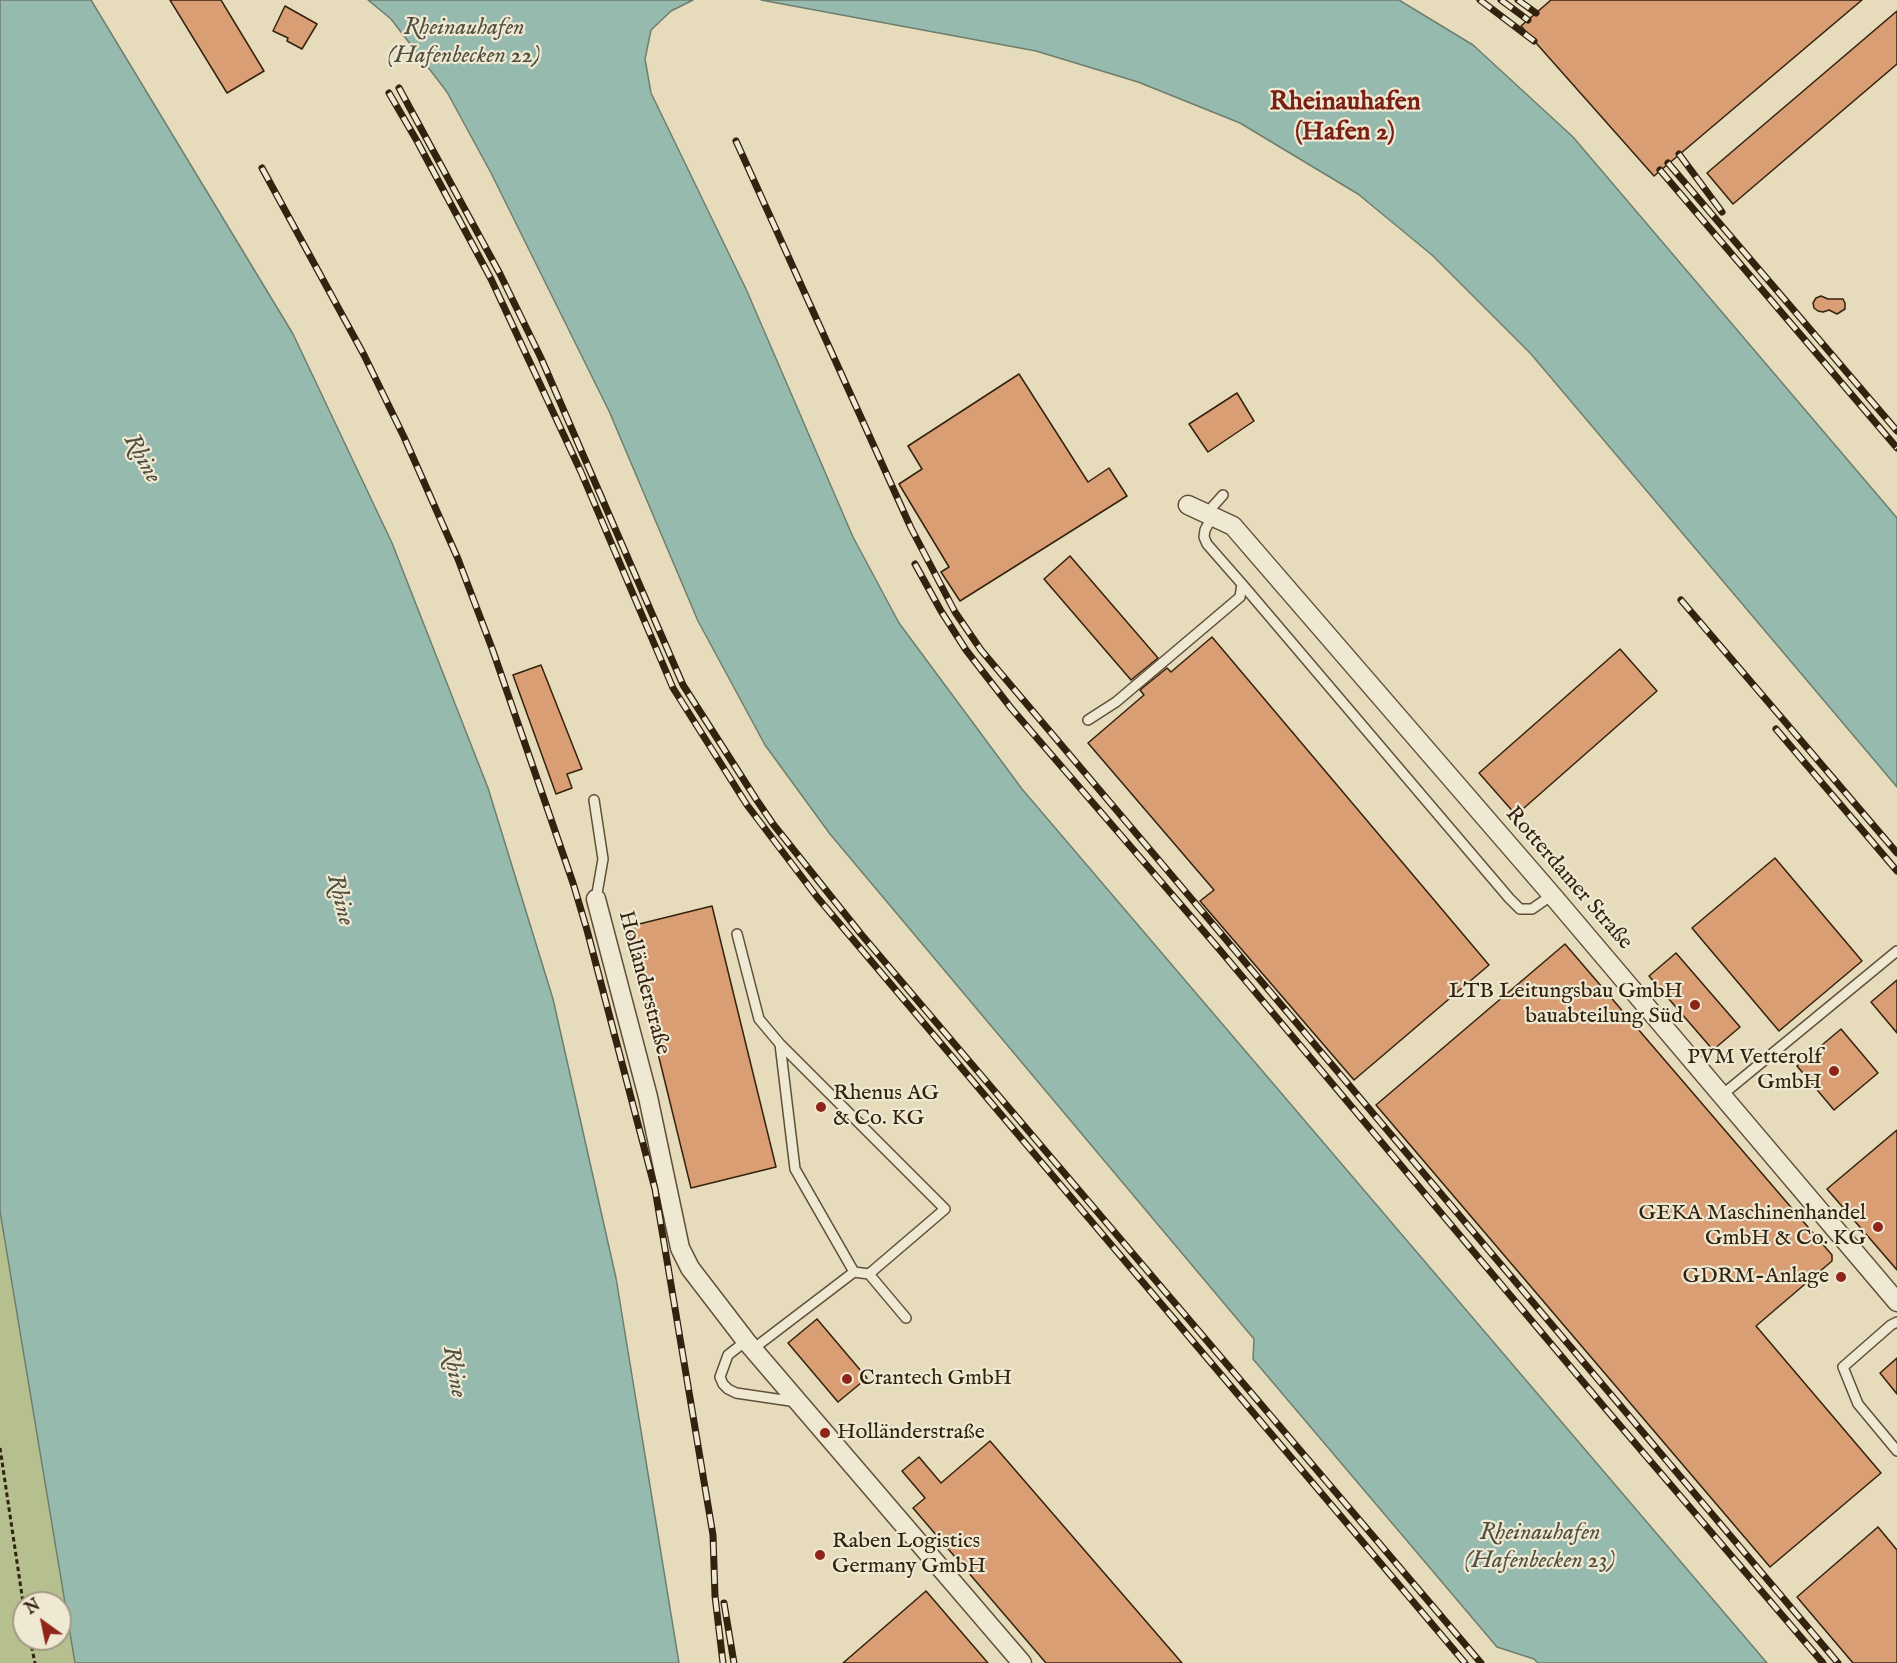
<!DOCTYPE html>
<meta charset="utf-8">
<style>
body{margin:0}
#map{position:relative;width:1897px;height:1663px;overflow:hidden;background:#e6dbbb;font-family:"IM FELL English",serif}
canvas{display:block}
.north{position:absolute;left:12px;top:1591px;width:60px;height:60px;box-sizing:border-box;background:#efe8d3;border:2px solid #a49984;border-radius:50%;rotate:327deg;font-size:16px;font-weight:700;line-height:24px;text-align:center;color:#33220e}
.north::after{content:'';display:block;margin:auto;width:21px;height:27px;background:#8f2418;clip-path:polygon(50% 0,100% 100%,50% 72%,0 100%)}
</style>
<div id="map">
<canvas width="1897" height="1663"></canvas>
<div class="north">N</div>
</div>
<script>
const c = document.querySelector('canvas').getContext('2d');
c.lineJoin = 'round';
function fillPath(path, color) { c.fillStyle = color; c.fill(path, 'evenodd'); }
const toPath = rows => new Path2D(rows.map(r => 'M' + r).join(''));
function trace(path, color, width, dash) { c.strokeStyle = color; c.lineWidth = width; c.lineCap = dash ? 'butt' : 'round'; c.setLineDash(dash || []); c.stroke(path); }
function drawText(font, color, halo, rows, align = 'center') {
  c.font = font + ' "IM FELL English",serif'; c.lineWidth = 4.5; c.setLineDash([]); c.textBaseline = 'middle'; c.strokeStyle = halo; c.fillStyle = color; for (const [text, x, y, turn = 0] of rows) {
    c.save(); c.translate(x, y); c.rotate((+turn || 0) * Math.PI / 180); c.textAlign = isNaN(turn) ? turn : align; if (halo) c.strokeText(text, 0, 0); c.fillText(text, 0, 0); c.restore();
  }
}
fillPath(toPath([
 [0,1211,12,1284,75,1663,0,1663],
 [24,1603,60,1603,60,1639,24,1639]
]), '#b6c08f');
const water = toPath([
 [0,0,91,0,293,334,392,543,488,788,553,999,616,1278,679,1663,75,1663,0,1211,0,0],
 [368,0,693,0,671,11,651,30,645,59,651,93,746,289,853,537,899,623,1022,789,1767,1663,1538,1663,1534,1659,1497,1647,1253,1359,1254,1339,830,834,765,745,698,621,609,411,491,173,447,92,391,19,368,0],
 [761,0,1399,0,1473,45,1573,137,1897,518,1897,787,1531,354,1432,255,1358,194,1240,123,1138,82,1036,51,761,0]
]);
fillPath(water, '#96bbae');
trace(water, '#6e7e6e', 1.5);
const building = toPath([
 [170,0,221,0,264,71,227,93,170,0],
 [1551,0,1862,0,1654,176,1521,26,1551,0],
 [285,6,317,24,302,49,287,41,288,38,273,31,285,6],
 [1897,11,1897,64,1733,204,1707,173,1897,11],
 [1821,296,1828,299,1843,299,1845,303,1845,309,1837,314,1829,310,1823,312,1818,311,1814,308,1813,303,1816,298,1821,296],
 [1019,374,1088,482,1109,468,1127,496,960,601,941,572,949,567,899,484,922,469,908,446,1019,374],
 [1237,393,1254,421,1208,452,1189,424,1237,393],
 [1070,556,1158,658,1131,680,1044,579,1070,556],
 [1212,637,1489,965,1354,1080,1200,901,1214,890,1088,743,1144,695,1140,690,1167,668,1171,672,1212,637],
 [1620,649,1657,691,1516,815,1479,773,1620,649],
 [541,665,582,769,567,774,572,788,556,794,513,675,541,665],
 [1775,858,1862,961,1779,1031,1692,928,1775,858],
 [712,906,776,1167,691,1188,627,927,712,906],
 [1565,944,1832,1255,1832,1261,1756,1326,1881,1473,1770,1567,1376,1105,1565,944],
 [1676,953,1740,1027,1713,1050,1649,976,1676,953],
 [1897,980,1897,1033,1871,1002,1897,980],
 [1841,1029,1878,1073,1834,1110,1797,1066,1841,1029],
 [1897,1130,1897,1270,1827,1189,1897,1130],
 [817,1319,867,1378,838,1402,788,1343,817,1319],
 [1897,1358,1897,1394,1880,1373,1897,1358],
 [990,1441,1182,1663,1046,1663,913,1508,925,1498,902,1471,919,1457,941,1483,990,1441],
 [1878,1527,1897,1550,1897,1663,1853,1663,1797,1597,1878,1527],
 [926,1591,988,1663,843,1663,926,1591]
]);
fillPath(building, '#d99e74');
trace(building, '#33220e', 1.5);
const service = toPath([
 [1206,514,1223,495],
 [1242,584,1509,898,1520,909,1532,909,1552,895],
 [1088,720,1116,702,1240,597,1242,584,1207,544,1204,537,1205,530,1212,517],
 [594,800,603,859,596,899],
 [737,934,759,1019,780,1044,945,1209,869,1274],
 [780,1044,795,1169,854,1272],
 [1722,1095,1897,951],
 [1897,1322,1891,1325,1843,1367,1858,1404,1897,1451],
 [746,1341,728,1355,720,1377,723,1384,728,1389,736,1393,797,1402],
 [753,1349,854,1272,869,1274,906,1318]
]);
const minor = toPath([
 [1188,505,1233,526,1552,895,1897,1302],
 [596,899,648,1097,680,1248,690,1268,746,1341,1022,1663]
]);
trace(service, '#605039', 12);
trace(minor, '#605039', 21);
trace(toPath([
 [0,1448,24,1609],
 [30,1639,35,1663]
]), '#33220e', 3, [4.5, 3]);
trace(service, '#efe8d3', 9);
trace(minor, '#efe8d3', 18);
const rail = toPath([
 [1480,0,1534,41],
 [1501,0,1528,20],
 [1518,0,1536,13],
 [399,88,500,274,541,358,683,685,756,799,773,824,861,934,1481,1663],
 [389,93,417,141,491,279,581,472,673,688,747,805,817,897,1465,1663],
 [736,141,911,528,955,612,981,650,1838,1663],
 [1679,154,1722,212],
 [1668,163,1897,431],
 [262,168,364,355,404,437,458,559,493,651,573,883,587,930,655,1189,713,1535,715,1596,723,1663],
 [1660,170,1897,448],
 [915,564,941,611,966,650,1011,708,1219,949,1605,1408,1823,1663],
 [1681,600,1897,853],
 [1776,729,1897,871],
 [724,1603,734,1663]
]);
trace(rail, '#33220e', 7);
trace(rail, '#efe8d3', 4.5, [14]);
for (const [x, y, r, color] of [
 [1695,1005,6,"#8f2418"],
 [1834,1071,6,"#8f2418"],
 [821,1107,6,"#8f2418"],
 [1878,1227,6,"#8f2418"],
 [1841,1277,6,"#8f2418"],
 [847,1379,6,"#8f2418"],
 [825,1433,6,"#8f2418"],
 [820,1555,6,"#8f2418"]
]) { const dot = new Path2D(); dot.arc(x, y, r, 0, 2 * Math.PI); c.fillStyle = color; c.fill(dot); trace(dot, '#efe8d3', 2); }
drawText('22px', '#33220e', '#efe8d3', [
 ["Rotterdamer Straße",1568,879,49],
 ["Holländerstraße",643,983,75]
]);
drawText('22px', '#33220e', '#efe8d3', [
 ["LTB Leitungsbau GmbH",1683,992],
 ["bauabteilung Süd",1683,1017],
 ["PVM Vetterolf",1822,1058],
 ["GmbH",1822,1083],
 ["Rhenus AG",833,1094,"left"],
 ["& Co. KG",833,1119,"left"],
 ["GEKA Maschinenhandel",1866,1214],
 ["GmbH & Co. KG",1866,1239],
 ["GDRM-Anlage",1829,1277],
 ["Crantech GmbH",859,1379,"left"],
 ["Holländerstraße",837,1433,"left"],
 ["Raben Logistics",832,1542,"left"],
 ["Germany GmbH",832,1567,"left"]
], 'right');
drawText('italic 24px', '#51503e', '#efe8d3', [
 ["Rheinauhafen",464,29],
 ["(Hafenbecken 22)",464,57],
 ["Rhine",141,459,61],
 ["Rhine",339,900,76],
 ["Rhine",453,1372,80],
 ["Rheinauhafen",1540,1534],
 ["(Hafenbecken 23)",1540,1562]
]);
drawText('bold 26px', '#7a1f14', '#efe8d3', [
 ["Rheinauhafen",1345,104],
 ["(Hafen 2)",1345,134]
]);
</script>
